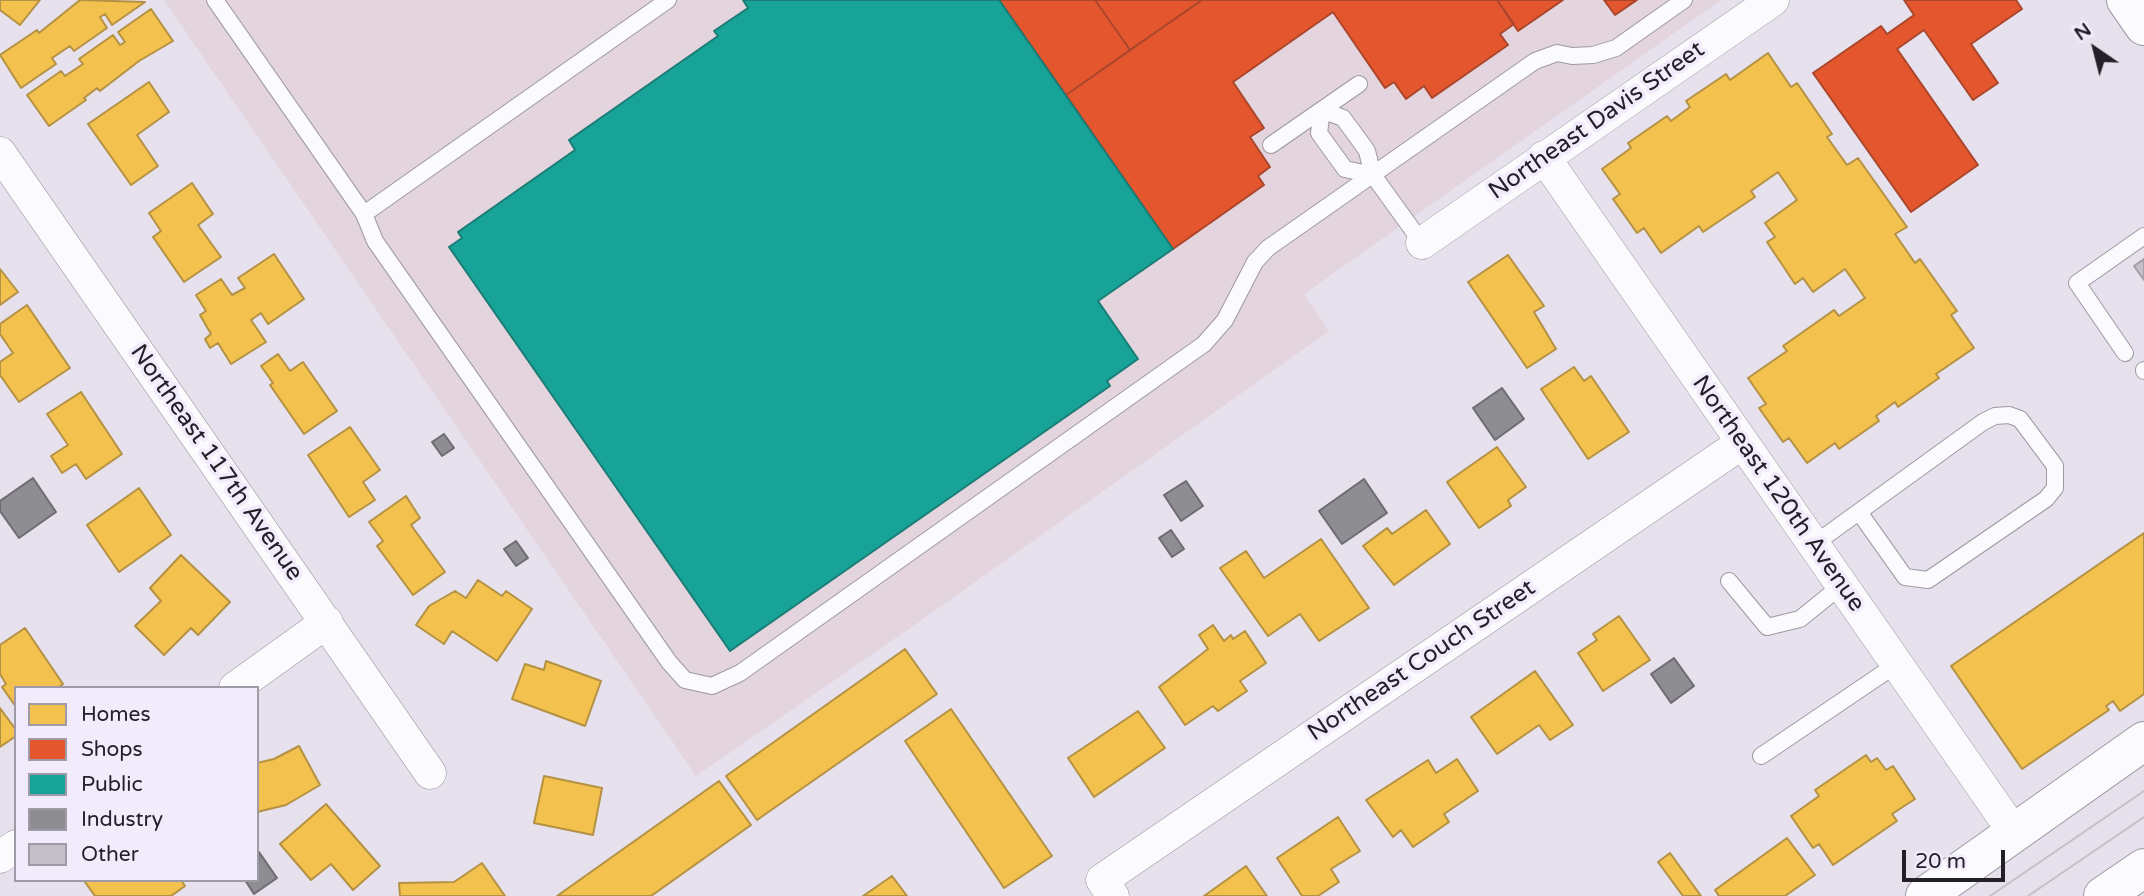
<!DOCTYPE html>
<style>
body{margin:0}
#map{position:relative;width:2144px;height:896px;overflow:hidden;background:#e6e1ed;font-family:"Varela Round",sans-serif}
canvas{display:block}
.legend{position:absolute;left:14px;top:686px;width:245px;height:196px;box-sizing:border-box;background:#f2ebfc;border:2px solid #a09aa7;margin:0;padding:9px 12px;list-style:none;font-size:21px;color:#242028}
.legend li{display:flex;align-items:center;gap:14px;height:35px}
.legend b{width:35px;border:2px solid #a09aa7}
.north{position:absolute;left:2060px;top:14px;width:70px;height:70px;-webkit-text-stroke:5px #f2ebfc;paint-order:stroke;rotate:325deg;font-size:19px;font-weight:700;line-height:28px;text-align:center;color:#242028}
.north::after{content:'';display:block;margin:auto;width:24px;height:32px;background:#242028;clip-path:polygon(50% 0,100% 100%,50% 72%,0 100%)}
.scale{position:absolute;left:1902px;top:850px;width:103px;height:32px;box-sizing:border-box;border:4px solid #242028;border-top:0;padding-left:9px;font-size:21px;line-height:24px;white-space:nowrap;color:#242028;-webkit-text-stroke:5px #f2ebfc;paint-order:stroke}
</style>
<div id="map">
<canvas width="2144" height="896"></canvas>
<ul class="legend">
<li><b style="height:19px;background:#f2c14e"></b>Homes</li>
<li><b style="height:19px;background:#e4572e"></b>Shops</li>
<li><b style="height:19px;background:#17a398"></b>Public</li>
<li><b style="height:19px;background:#8d8d92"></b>Industry</li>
<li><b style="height:19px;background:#c4bfc8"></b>Other</li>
</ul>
<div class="north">N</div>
<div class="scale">20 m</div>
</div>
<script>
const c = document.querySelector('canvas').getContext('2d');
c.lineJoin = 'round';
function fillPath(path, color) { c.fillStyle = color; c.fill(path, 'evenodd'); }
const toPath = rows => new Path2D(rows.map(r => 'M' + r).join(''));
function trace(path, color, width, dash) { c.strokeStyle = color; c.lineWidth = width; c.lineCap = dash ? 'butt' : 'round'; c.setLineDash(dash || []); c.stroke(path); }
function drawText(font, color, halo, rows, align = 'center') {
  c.font = font + ' "Varela Round",sans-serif'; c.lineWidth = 7; c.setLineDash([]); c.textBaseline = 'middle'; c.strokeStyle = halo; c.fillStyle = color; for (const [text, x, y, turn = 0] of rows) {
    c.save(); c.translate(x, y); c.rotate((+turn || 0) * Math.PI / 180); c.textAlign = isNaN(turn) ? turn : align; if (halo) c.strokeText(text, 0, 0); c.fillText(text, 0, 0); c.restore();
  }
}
fillPath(toPath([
 [164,0,1721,0,1304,294,1329,331,913,626,696,776]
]), '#e4d4dd');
const homes = toPath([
 [0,0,40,0,20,25,0,10,0,0],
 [80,0,145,2,112,25,105,14,100,17,107,28,74,51,70,46,52,58,56,64,21,88,0,55,37,30,39,33,80,0],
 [151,9,173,41,139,61,100,91,97,88,84,98,86,100,49,126,27,95,61,71,65,76,83,64,79,59,113,35,120,45,125,42,118,32,151,9],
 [1768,53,1791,87,1797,83,1832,134,1827,137,1847,165,1858,158,1907,227,1895,234,1915,263,1920,259,1957,311,1951,315,1974,348,1936,374,1939,378,1898,407,1895,402,1876,416,1879,421,1839,449,1835,443,1807,463,1789,438,1783,442,1759,408,1766,404,1748,378,1787,351,1783,346,1834,310,1839,316,1865,298,1845,269,1813,292,1803,278,1795,284,1767,242,1775,237,1765,223,1797,200,1778,172,1751,191,1755,197,1703,232,1699,226,1661,253,1644,228,1637,233,1613,199,1620,194,1602,169,1631,148,1628,143,1667,116,1671,121,1690,107,1686,101,1726,74,1730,80,1768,53],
 [149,82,169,112,137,135,158,166,131,185,88,124,149,82],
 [192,183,213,214,198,225,221,257,184,282,153,237,161,231,149,213,192,183],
 [274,254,304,299,268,324,261,313,251,320,266,342,231,364,218,343,210,348,205,339,211,334,200,315,206,311,196,295,221,279,232,295,245,288,238,278,274,254],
 [1508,255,1544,306,1534,312,1556,349,1527,368,1468,282,1508,255],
 [0,269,18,292,0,305,0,269],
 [27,305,70,368,19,402,0,375,0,362,13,353,0,334,0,324,27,305],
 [278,354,290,371,303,362,337,411,304,434,270,385,273,383,261,366,278,354],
 [1574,367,1584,381,1591,376,1629,432,1588,459,1541,389,1574,367],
 [81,392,122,454,86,479,76,464,62,473,51,456,68,445,47,414,81,392],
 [350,427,380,470,363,482,375,500,349,517,308,455,350,427],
 [1497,447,1526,487,1508,500,1511,506,1479,528,1447,482,1497,447],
 [139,488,171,535,119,572,87,525,139,488],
 [406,496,420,518,411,525,445,572,413,595,377,546,383,541,369,522,406,496],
 [1426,510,1450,544,1394,585,1363,546,1387,528,1392,534,1426,510],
 [2144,533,2144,694,2120,711,2113,701,2106,706,2109,710,2022,769,1951,666,2144,533],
 [1321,539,1369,608,1319,641,1300,614,1268,636,1220,568,1246,551,1264,578,1321,539],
 [181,555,230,602,198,635,191,628,164,655,135,626,161,601,150,588,181,555],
 [478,580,502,596,506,591,532,609,497,661,452,631,444,644,416,625,429,606,455,591,466,598,478,580],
 [1619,616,1650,660,1603,691,1578,653,1597,640,1593,634,1619,616],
 [1213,625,1224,641,1231,635,1233,639,1245,631,1266,663,1240,681,1247,691,1218,711,1213,706,1185,725,1159,687,1208,649,1199,635,1213,625],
 [25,628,63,684,58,688,16,688,16,707,2,687,6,684,0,674,0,645,25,628],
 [905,649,937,694,757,820,726,776,905,649],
 [546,661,601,681,585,726,512,699,525,664,544,670,546,661],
 [1535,671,1573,725,1550,740,1539,725,1497,754,1471,717,1535,671],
 [0,708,16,730,16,736,0,747,0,708],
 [951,709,1052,856,1004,888,905,741,951,709],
 [1138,711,1165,748,1094,797,1068,758,1138,711],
 [299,746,320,785,286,805,257,812,257,763,274,759,299,746],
 [1866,755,1871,762,1877,758,1886,770,1893,766,1915,799,1892,814,1897,821,1833,865,1819,844,1813,848,1791,816,1819,796,1815,790,1866,755],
 [1457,759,1478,791,1444,814,1449,822,1413,847,1401,830,1393,837,1366,800,1428,760,1436,773,1457,759],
 [544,776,602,788,593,835,534,823,544,776],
 [719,781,751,825,651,896,557,896,719,781],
 [326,804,380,866,353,890,331,864,311,880,280,844,326,804],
 [1338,817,1360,851,1331,869,1339,882,1318,896,1302,896,1277,858,1338,817],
 [1787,838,1815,875,1785,896,1719,896,1715,890,1787,838],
 [1670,853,1701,896,1683,896,1658,862,1670,853],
 [482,863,505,896,400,896,399,883,454,882,482,863],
 [1246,866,1267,896,1204,896,1246,866],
 [892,876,907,896,863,896,892,876],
 [88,880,181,880,185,886,171,896,95,896,85,882,88,880]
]);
fillPath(homes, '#f2c14e');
trace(homes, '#b49143', 2);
const shops = toPath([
 [999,0,1095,0,1130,50,1066,95,999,0],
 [1095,0,1202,0,1130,50,1095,0],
 [1202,0,1497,0,1514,24,1500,34,1508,45,1432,98,1424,86,1406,99,1394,82,1385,88,1333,12,1233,82,1264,128,1250,137,1270,167,1258,176,1264,185,1173,249,1066,95,1202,0],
 [1497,0,1563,0,1518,31,1497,0],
 [1604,0,1637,0,1615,15,1604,0],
 [1904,0,2016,0,2022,9,1971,44,1998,83,1973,100,1924,30,1897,49,1978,165,1911,212,1813,73,1881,26,1887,34,1914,15,1904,0]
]);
fillPath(shops, '#e4572e');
trace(shops, '#aa462c', 2);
const public = toPath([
 [743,0,999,0,1173,249,1098,301,1138,359,1107,381,1110,386,730,651,449,247,462,238,458,232,575,150,569,140,718,36,714,31,748,8,743,0]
]);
fillPath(public, '#17a398');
trace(public, '#1b7c76', 2);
const industry = toPath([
 [1502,388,1524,419,1495,440,1473,408,1502,388],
 [444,434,454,448,442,456,432,442,444,434],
 [33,478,56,512,19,538,0,511,0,501,33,478],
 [1364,479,1387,513,1342,544,1319,511,1364,479],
 [1186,481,1203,506,1181,521,1164,495,1186,481],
 [1171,530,1184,549,1172,557,1159,538,1171,530],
 [516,541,528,558,516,566,504,549,516,541],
 [1674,658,1694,686,1671,703,1651,674,1674,658],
 [259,852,277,878,254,894,245,880,257,880,259,852]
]);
fillPath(industry, '#8d8d92');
trace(industry, '#6e6c72', 2);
const building = toPath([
 [2144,259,2144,280,2134,266,2144,259]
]);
fillPath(building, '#c4bfc8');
trace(building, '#a39fa7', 2);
const lane = toPath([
 [215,0,364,214,375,241,669,662,685,680,712,686,740,673,1204,344,1225,320,1255,262,1268,248,1535,61,1557,53,1572,56,1593,55,1616,48,1684,0],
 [1271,145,1359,84],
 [1373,175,1345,169,1319,133,1322,110,1343,118,1357,137,1367,151,1373,175,1422,243],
 [364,214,668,0],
 [2125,353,2077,283,2144,236],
 [2144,370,2144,371],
 [1813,545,1983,422,1995,416,2009,415,2020,419,2055,466,2055,488,2046,499,1928,580,1905,577,1859,512],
 [1729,581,1767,627,1800,619,1842,585],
 [1761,756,1897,664]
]);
const street = toPath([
 [0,153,430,773],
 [1544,157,2013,831],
 [1422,243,1773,0],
 [235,688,327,622],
 [0,857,16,846],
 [1113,896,1102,880,1742,443]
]);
const secondary = toPath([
 [1925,896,2144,741],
 [2103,896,2144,868]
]);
const primary = toPath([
 [2126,0,2144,26]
]);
trace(lane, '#9d99a2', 18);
trace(street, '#9d99a2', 33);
trace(secondary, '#9d99a2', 40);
trace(primary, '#9d99a2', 40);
trace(lane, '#fbfafc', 16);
trace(street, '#fbfafc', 32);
trace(secondary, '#fbfafc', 38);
trace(primary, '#fbfafc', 38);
trace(toPath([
 [1990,896,2144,791],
 [2028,896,2144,817]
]), '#c3c2c5', 2);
drawText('24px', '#242028', '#f2ebfc', [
 ["Northeast Davis Street",1597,121,-35],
 ["Northeast 117th Avenue",216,463,55],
 ["Northeast 120th Avenue",1778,494,55],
 ["Northeast Couch Street",1422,661,-34]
]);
</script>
